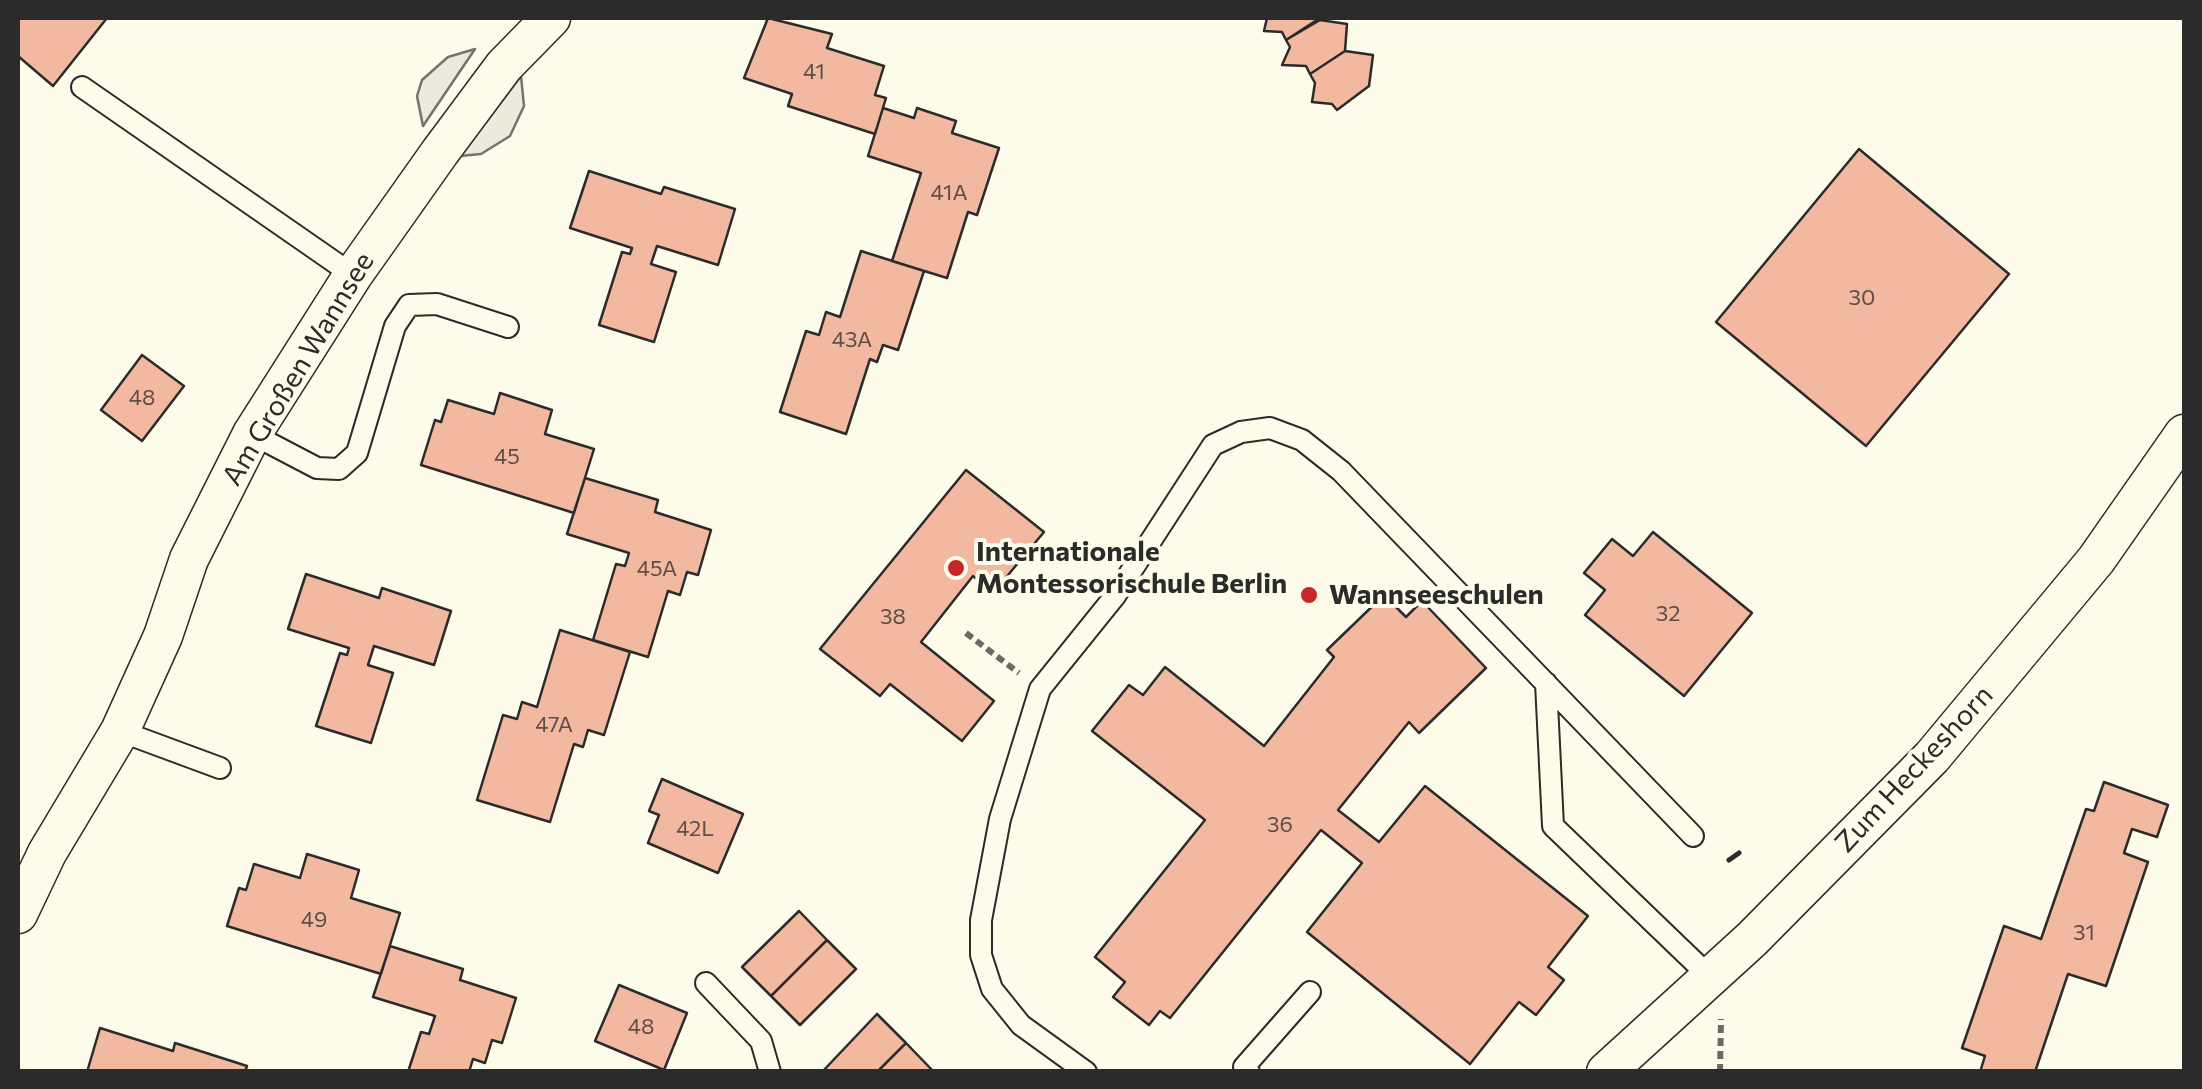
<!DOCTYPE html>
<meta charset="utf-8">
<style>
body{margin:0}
#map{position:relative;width:2202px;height:1089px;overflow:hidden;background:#fdfbea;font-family:Commissioner,sans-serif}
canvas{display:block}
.frame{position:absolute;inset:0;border:20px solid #2b2b2b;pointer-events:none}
</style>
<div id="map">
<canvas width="2202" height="1089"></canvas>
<div class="frame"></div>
</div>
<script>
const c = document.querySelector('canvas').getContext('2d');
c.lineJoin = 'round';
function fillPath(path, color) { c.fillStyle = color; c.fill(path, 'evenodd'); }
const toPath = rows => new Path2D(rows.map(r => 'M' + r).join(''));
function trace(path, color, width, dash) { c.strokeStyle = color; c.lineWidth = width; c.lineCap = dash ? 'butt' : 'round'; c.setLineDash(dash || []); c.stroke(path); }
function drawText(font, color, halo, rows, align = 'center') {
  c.font = font + ' Commissioner,sans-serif'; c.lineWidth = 8; c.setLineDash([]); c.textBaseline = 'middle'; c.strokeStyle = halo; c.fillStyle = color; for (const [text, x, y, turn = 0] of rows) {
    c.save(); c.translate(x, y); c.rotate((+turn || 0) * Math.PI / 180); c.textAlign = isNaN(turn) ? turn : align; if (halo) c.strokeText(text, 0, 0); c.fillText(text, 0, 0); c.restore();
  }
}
const parking = toPath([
 [475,49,423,126,417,96,422,80,448,57,475,49],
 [521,76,524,106,510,136,481,154,460,156,521,76]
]);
fillPath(parking, '#eceadb');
trace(parking, '#74746e', 2.5);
const building = toPath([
 [18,18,107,18,53,86,18,56,18,18],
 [768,18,832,34,827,48,884,66,875,95,886,98,875,134,788,106,792,94,744,78,768,18],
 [1267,18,1320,18,1286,40,1282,32,1264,31,1267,18],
 [1320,20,1347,24,1345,51,1310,74,1306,66,1282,65,1290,47,1286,40,1320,20],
 [1345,51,1373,55,1369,86,1337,110,1332,104,1312,102,1315,83,1310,74,1345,51],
 [883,108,914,118,917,108,956,121,952,133,999,148,977,215,968,212,947,278,892,261,921,173,868,156,883,108],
 [1859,149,2009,274,1866,446,1716,322,1859,149],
 [589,171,661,194,664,187,735,209,718,265,657,246,651,264,676,272,654,342,599,325,622,252,630,254,632,248,570,228,589,171],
 [861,251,924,271,898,350,883,345,877,362,870,359,846,434,780,412,806,331,819,335,826,312,840,317,861,251],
 [142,355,184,386,142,441,101,410,142,355],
 [500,393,552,410,545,434,594,449,574,513,421,465,435,420,441,422,448,400,494,414,500,393],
 [966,470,1044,532,993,593,973,576,921,642,994,701,962,741,890,684,880,696,820,649,966,470],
 [585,478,658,500,655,512,711,530,698,575,687,572,680,595,668,591,648,657,593,640,616,564,625,566,629,553,567,534,585,478],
 [1653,532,1752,613,1684,696,1585,615,1605,590,1584,573,1612,539,1633,556,1653,532],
 [306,574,379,598,382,588,451,611,434,665,374,646,368,665,393,673,371,743,316,726,340,653,347,655,349,648,288,629,306,574],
 [1384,595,1406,617,1422,601,1486,668,1419,733,1409,722,1338,810,1379,842,1425,786,1588,916,1548,967,1564,980,1536,1015,1519,1002,1470,1064,1307,932,1362,863,1321,830,1170,1018,1160,1011,1149,1025,1113,997,1125,982,1095,957,1205,820,1092,731,1129,685,1143,695,1165,667,1264,746,1334,657,1327,650,1384,595],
 [560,630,630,652,604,735,588,730,583,747,574,744,550,822,477,800,503,715,517,719,522,702,537,707,560,630],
 [662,779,743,814,718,873,648,843,659,815,649,811,662,779],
 [2104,782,2168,805,2157,837,2132,829,2124,853,2148,862,2106,986,2068,974,2035,1072,1980,1072,1985,1056,1962,1048,2004,926,2041,939,2086,809,2094,811,2104,782],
 [307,854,359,870,351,898,400,913,381,974,227,926,239,888,246,890,254,864,300,878,307,854],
 [799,911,827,940,771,996,742,967,799,911],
 [827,940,856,969,800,1025,771,996,827,940],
 [390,946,463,969,460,980,516,998,502,1043,492,1040,485,1063,473,1059,469,1072,408,1072,421,1032,429,1034,435,1016,373,997,390,946],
 [619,985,687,1013,664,1070,595,1041,619,985],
 [877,1014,906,1043,877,1072,822,1072,877,1014],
 [100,1028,173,1051,175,1043,247,1066,245,1072,87,1072,100,1028],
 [906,1043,934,1072,877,1072,906,1043]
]);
fillPath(building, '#f2b8a0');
trace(building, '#2b2b2b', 2.5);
const service = toPath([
 [82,87,353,275],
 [252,434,317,468,339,469,357,453,395,326,409,305,437,304,508,327],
 [1546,683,1553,826,1710,977],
 [120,731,220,768],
 [706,983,761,1041,770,1072],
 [1086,1072,1021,1025,992,989,981,955,981,920,1000,819,1040,689,1115,596,1213,445,1241,432,1270,428,1302,440,1341,471,1693,836],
 [1249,1072,1244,1067,1310,992]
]);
const minor = toPath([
 [18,914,47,853,120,731,163,636,189,559,252,434,353,275,440,152,504,66,551,18],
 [1606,1072,1752,939,1932,757,2096,560,2184,434]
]);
trace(service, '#2b2b2b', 24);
trace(minor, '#2b2b2b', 41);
trace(toPath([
 [966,633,1019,673],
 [1720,1072,1721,1019]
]), '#6a6964', 6, [8, 5]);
trace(service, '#fdfbea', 20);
trace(minor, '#fdfbea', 38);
trace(toPath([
 [1729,860,1739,853]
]), '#2b2b2b', 5);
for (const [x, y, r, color] of [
 [956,568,10,"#c62828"],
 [1309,595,10,"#c62828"]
]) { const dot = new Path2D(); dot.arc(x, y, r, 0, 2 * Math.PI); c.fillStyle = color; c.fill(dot); trace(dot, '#fdfbea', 4); }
drawText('22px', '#5d4e48', null, [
 ["41",814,72],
 ["41A",949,193],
 ["30",1862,298],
 ["43A",852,340],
 ["48",142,398],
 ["45",507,457],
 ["45A",657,569],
 ["32",1668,614],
 ["38",893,617],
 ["47A",554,725],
 ["36",1280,825],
 ["42L",695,829],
 ["49",314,920],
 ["31",2084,933],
 ["48",641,1027]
]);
drawText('28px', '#2b2b2b', '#fdfbea', [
 ["Am Großen Wannsee",298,369,-59],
 ["Zum Heckeshorn",1914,769,-47]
]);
drawText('bold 28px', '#2b2b2b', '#fdfbea', [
 ["Internationale",976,552],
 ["Montessorischule Berlin",976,584],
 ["Wannseeschulen",1329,595]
], 'left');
</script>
